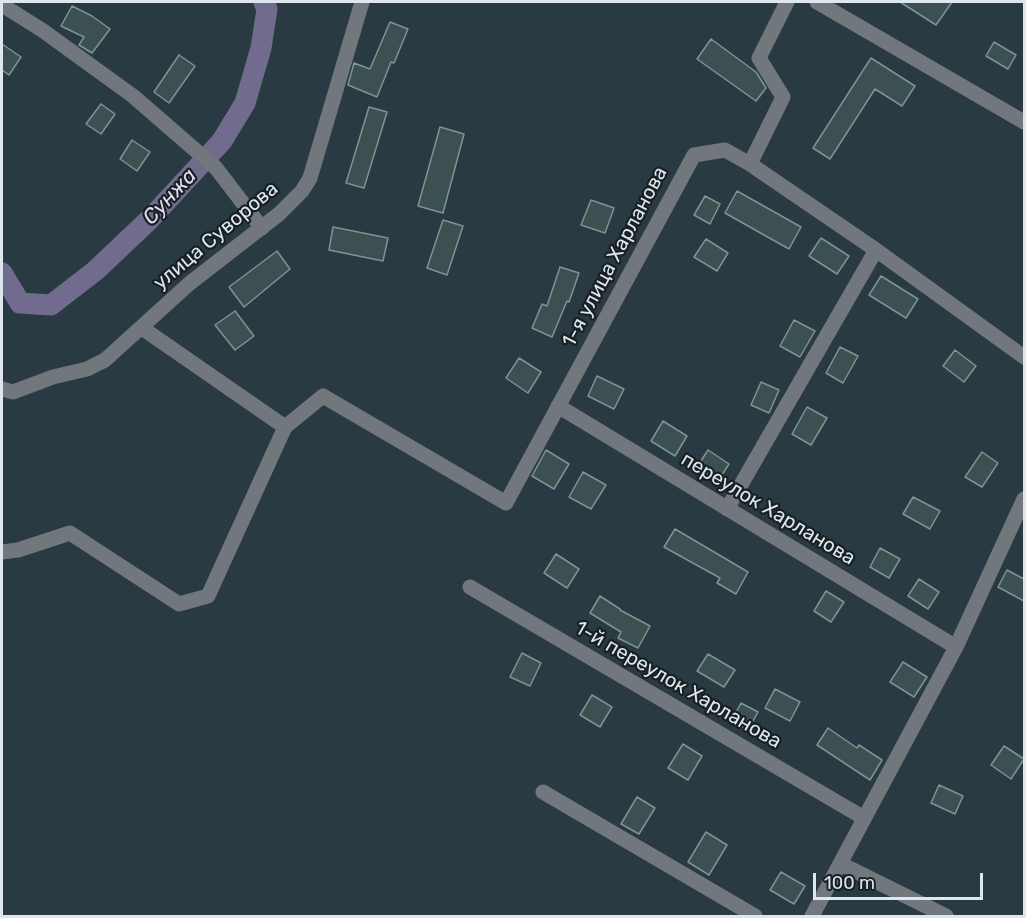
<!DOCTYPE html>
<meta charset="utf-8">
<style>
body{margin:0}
#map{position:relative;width:1026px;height:918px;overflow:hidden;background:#2a3a42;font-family:Rubik,sans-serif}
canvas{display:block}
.frame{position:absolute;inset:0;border:3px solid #dee7ed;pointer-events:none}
.scale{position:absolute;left:813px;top:873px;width:170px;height:27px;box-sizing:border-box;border:3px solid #dee7ed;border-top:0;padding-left:8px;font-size:18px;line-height:21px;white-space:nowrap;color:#dee7ed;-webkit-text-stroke:4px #182023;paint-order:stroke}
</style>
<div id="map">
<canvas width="1026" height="918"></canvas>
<div class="frame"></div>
<div class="scale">100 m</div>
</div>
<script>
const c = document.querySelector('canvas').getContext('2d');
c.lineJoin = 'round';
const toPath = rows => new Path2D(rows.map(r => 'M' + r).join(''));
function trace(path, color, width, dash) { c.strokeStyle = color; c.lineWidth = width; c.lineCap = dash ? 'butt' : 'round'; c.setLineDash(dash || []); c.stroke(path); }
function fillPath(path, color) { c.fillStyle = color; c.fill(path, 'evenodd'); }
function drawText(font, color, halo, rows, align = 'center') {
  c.font = font + ' Rubik,sans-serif'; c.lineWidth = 4.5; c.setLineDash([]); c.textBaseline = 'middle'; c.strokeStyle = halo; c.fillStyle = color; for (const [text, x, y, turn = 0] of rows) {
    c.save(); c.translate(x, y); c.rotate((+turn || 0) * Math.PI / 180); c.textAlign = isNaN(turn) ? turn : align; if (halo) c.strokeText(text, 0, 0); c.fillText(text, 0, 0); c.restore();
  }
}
trace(toPath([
 [2,273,20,303,51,305,95,271,150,219,222,141,245,103,261,48,267,9,264,2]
]), '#716b8e', 21);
const building = toPath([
 [900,2,952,2,936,25,900,2],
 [72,6,92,16,110,29,92,53,79,45,84,37,61,26,72,6],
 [390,22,408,29,394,63,391,62,377,97,348,85,354,63,370,69,390,22],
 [711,39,756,72,766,88,756,101,697,59,711,39],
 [994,42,1016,55,1008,69,986,56,994,42],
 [2,44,21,57,9,75,2,70,2,44],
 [179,55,195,66,169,103,154,92,179,55],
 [871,58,915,86,902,106,875,89,830,159,813,148,871,58],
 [101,104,115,114,101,134,86,124,101,104],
 [369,107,387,112,364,188,346,183,369,107],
 [440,127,464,134,443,213,418,206,440,127],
 [132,140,150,152,137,171,120,159,132,140],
 [737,191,801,227,789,249,725,213,737,191],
 [705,196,720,204,710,224,694,215,705,196],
 [591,200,614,208,605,233,581,225,591,200],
 [443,220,463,226,447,275,427,268,443,220],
 [333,227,388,238,383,261,329,250,333,227],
 [821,238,849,256,837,274,809,256,821,238],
 [706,239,728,253,717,271,694,257,706,239],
 [277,251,290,269,244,307,229,287,277,251],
 [560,267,579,273,569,302,567,301,552,337,532,328,542,304,547,306,560,267],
 [881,276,918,299,906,318,869,295,881,276],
 [235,311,254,336,235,350,215,325,235,311],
 [794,320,815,331,800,357,780,346,794,320],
 [840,347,858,356,843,383,826,373,840,347],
 [955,350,976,366,964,382,943,366,955,350],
 [519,358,541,372,528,393,506,378,519,358],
 [597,376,624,389,614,409,588,396,597,376],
 [761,382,779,390,769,413,751,405,761,382],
 [807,407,827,418,811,445,792,434,807,407],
 [663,421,687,436,675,456,651,441,663,421],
 [546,450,569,464,554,489,532,476,546,450],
 [708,450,729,464,718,481,697,467,708,450],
 [982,452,998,463,982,487,965,477,982,452],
 [583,472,606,485,591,509,569,497,583,472],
 [913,497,940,511,930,529,903,514,913,497],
 [675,529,748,572,736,594,717,583,720,578,664,547,675,529],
 [880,548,900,559,889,578,870,567,880,548],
 [556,554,579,569,567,588,544,573,556,554],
 [1007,570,1024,579,1024,601,998,587,1007,570],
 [919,579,939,592,928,609,908,596,919,579],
 [826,591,844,602,831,622,814,611,826,591],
 [600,596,620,609,620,610,650,626,638,648,618,638,621,632,590,613,600,596],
 [522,653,541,663,530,686,510,677,522,653],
 [708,654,735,670,724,687,697,671,708,654],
 [903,662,927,677,914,697,890,682,903,662],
 [775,689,800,702,790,721,765,708,775,689],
 [592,695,612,707,600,727,580,715,592,695],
 [741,703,758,712,748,730,731,722,741,703],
 [828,728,857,748,859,745,882,760,870,780,817,745,828,728],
 [683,744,702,756,688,780,668,768,683,744],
 [1004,746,1024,759,1011,779,991,765,1004,746],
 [939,785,963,796,955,814,931,803,939,785],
 [637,797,655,808,639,834,621,824,637,797],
 [706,832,727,845,709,875,688,862,706,832],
 [781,872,805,886,794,904,770,890,781,872]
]);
fillPath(building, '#3c5051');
trace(building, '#7d9494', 1.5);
trace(toPath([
 [817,2,1024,122],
 [2,5,42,30,133,96,216,168,262,228],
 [750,164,783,97,759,58,787,2],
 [142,328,285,427],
 [2,389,13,392,53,377,87,369,105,360,190,283,279,214,302,191,310,178,362,2],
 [558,406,956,647],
 [727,509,876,250],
 [2,552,18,550,70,533,179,604,208,596,285,427,323,396,506,503,694,155,725,150,750,164,876,250,1024,357],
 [470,587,864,818],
 [543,792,755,916],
 [841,864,946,916],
 [812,916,956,647,1024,499]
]), '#72767d', 15);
drawText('20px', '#dee7ed', '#182023', [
 ["улица Суворова",216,236,-40],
 ["1-я улица Харланова",615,257,-62],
 ["переулок Харланова",768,509,31],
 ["1-й переулок Харланова",678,685,30]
]);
drawText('italic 21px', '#e1ddf6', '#182023', [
 ["Сунжа",170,197,-47]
]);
</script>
